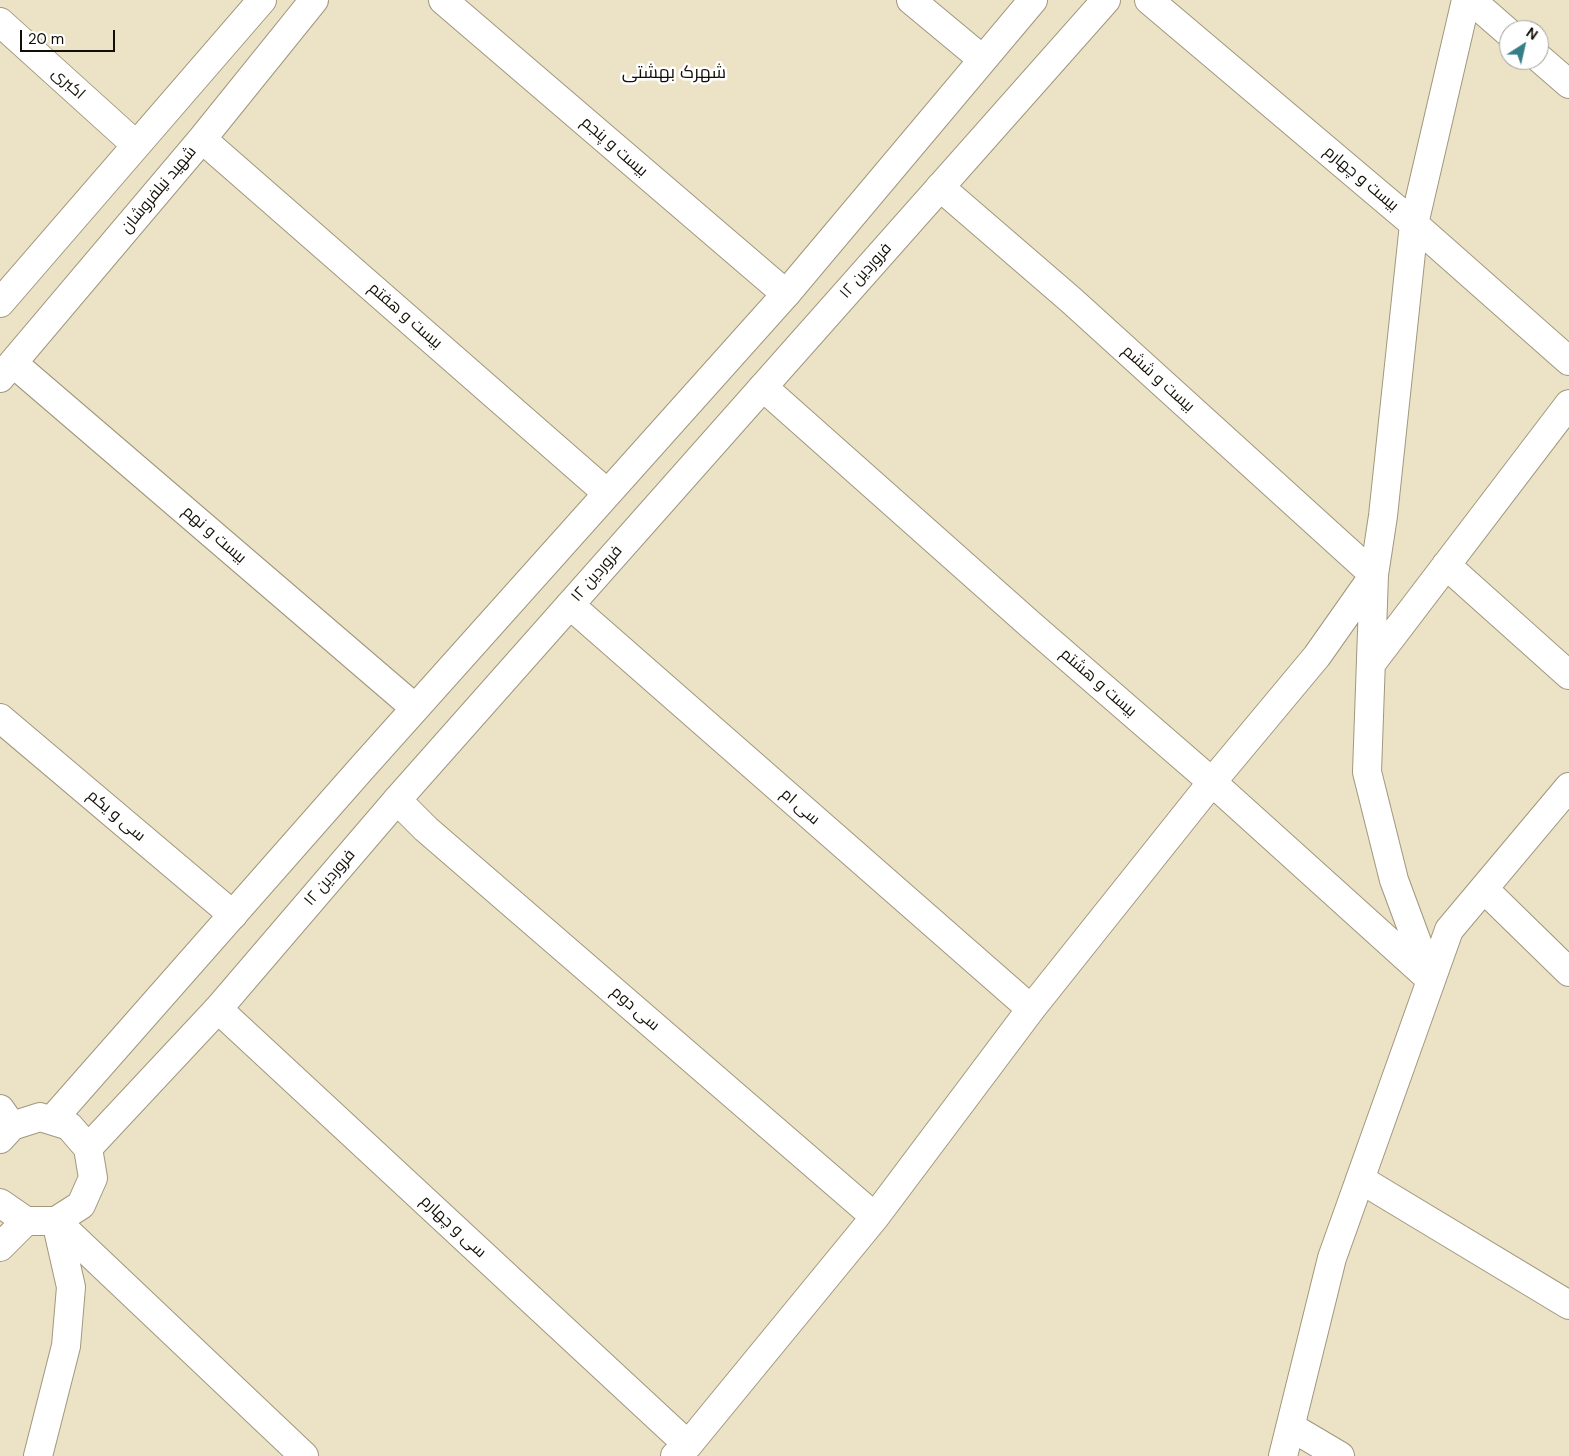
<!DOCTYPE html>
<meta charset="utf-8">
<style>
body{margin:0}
#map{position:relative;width:1569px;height:1456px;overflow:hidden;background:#ece2c6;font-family:"DM Sans",sans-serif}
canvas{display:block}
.north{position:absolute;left:1499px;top:20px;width:50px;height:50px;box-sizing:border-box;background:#fff;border:1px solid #a09f9b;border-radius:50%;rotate:35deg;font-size:14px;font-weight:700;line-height:20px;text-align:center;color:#120f06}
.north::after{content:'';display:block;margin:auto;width:18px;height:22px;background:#367e87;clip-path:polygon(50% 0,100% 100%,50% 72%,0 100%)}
.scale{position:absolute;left:20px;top:30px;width:95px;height:22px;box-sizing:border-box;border:2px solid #120f06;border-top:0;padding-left:6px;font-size:15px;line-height:18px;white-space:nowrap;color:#120f06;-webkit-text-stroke:4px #fff;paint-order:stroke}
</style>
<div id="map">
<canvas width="1569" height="1456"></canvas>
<div class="north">N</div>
<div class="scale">20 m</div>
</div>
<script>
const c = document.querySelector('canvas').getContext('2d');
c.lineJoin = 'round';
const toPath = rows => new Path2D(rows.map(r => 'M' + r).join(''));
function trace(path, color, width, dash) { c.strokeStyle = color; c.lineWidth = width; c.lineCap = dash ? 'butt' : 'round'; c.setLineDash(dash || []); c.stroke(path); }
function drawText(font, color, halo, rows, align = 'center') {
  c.font = font + ' "DM Sans",Cairo,sans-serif'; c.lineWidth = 5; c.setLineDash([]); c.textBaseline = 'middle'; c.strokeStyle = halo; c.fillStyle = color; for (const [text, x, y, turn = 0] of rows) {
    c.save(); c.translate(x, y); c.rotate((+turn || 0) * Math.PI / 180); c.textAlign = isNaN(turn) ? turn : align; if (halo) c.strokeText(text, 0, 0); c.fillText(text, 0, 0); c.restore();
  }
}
const minor = toPath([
 [443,0,786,294],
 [911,0,982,59],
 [1149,0,1414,224,1569,361],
 [1471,0,1509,33],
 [0,22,136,145],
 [1539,58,1569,84],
 [202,139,607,493],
 [940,187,1071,300,1374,575,1367,772,1394,880,1431,980],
 [0,303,262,0],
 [13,363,415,708],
 [0,378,202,139,314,0],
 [763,387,1032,626,1212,782,1428,977],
 [1446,565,1569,675],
 [570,605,1031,1009],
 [1371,664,1569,404],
 [0,718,233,915],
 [397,800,426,829,875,1217],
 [1484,889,1569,972],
 [218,1009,688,1445],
 [0,1109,12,1126],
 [1360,1179,1569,1305],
 [56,1221,304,1456],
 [1291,1427,1340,1456],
 [38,1456,66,1346,71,1287,56,1221],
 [675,1456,688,1445,875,1217,1031,1009,1212,782,1317,656,1374,575,1383,516,1414,224,1466,0],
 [1283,1456,1332,1258,1449,930,1569,787]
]);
const tertiary = toPath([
 [52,1120,361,769,786,294,1033,0],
 [0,1139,12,1126,40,1117,69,1126,88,1148,93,1178,81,1205,56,1221,26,1221,0,1203],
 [88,1148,218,1009,397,800,1106,0],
 [0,1247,26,1221]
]);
trace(minor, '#a0977d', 30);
trace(tertiary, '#a0977d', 30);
trace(minor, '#fff', 28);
trace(tertiary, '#fff', 28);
drawText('16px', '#120f06', '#fff', [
 ["اکبری",68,84,42],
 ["بیست و پنجم",614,147,41],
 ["بیست و چهارم",1361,179,40],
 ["شهید نیلفروشان",159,190,-50],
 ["۱۲ فروردین",866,271,-48],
 ["بیست و هفتم",405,316,41],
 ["بیست و ششم",1158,379,42],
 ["بیست و نهم",214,535,41],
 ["۱۲ فروردین",597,574,-49],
 ["بیست و هشتم",1098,683,41],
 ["سی ام",800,807,41],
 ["سی و یکم",116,816,40],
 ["۱۲ فروردین",330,878,-49],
 ["سی دوم",635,1009,41],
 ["سی و چهارم",453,1227,43]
]);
drawText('18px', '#120f06', '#fff', [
 ["شهرک بهشتی",674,73]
]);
</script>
